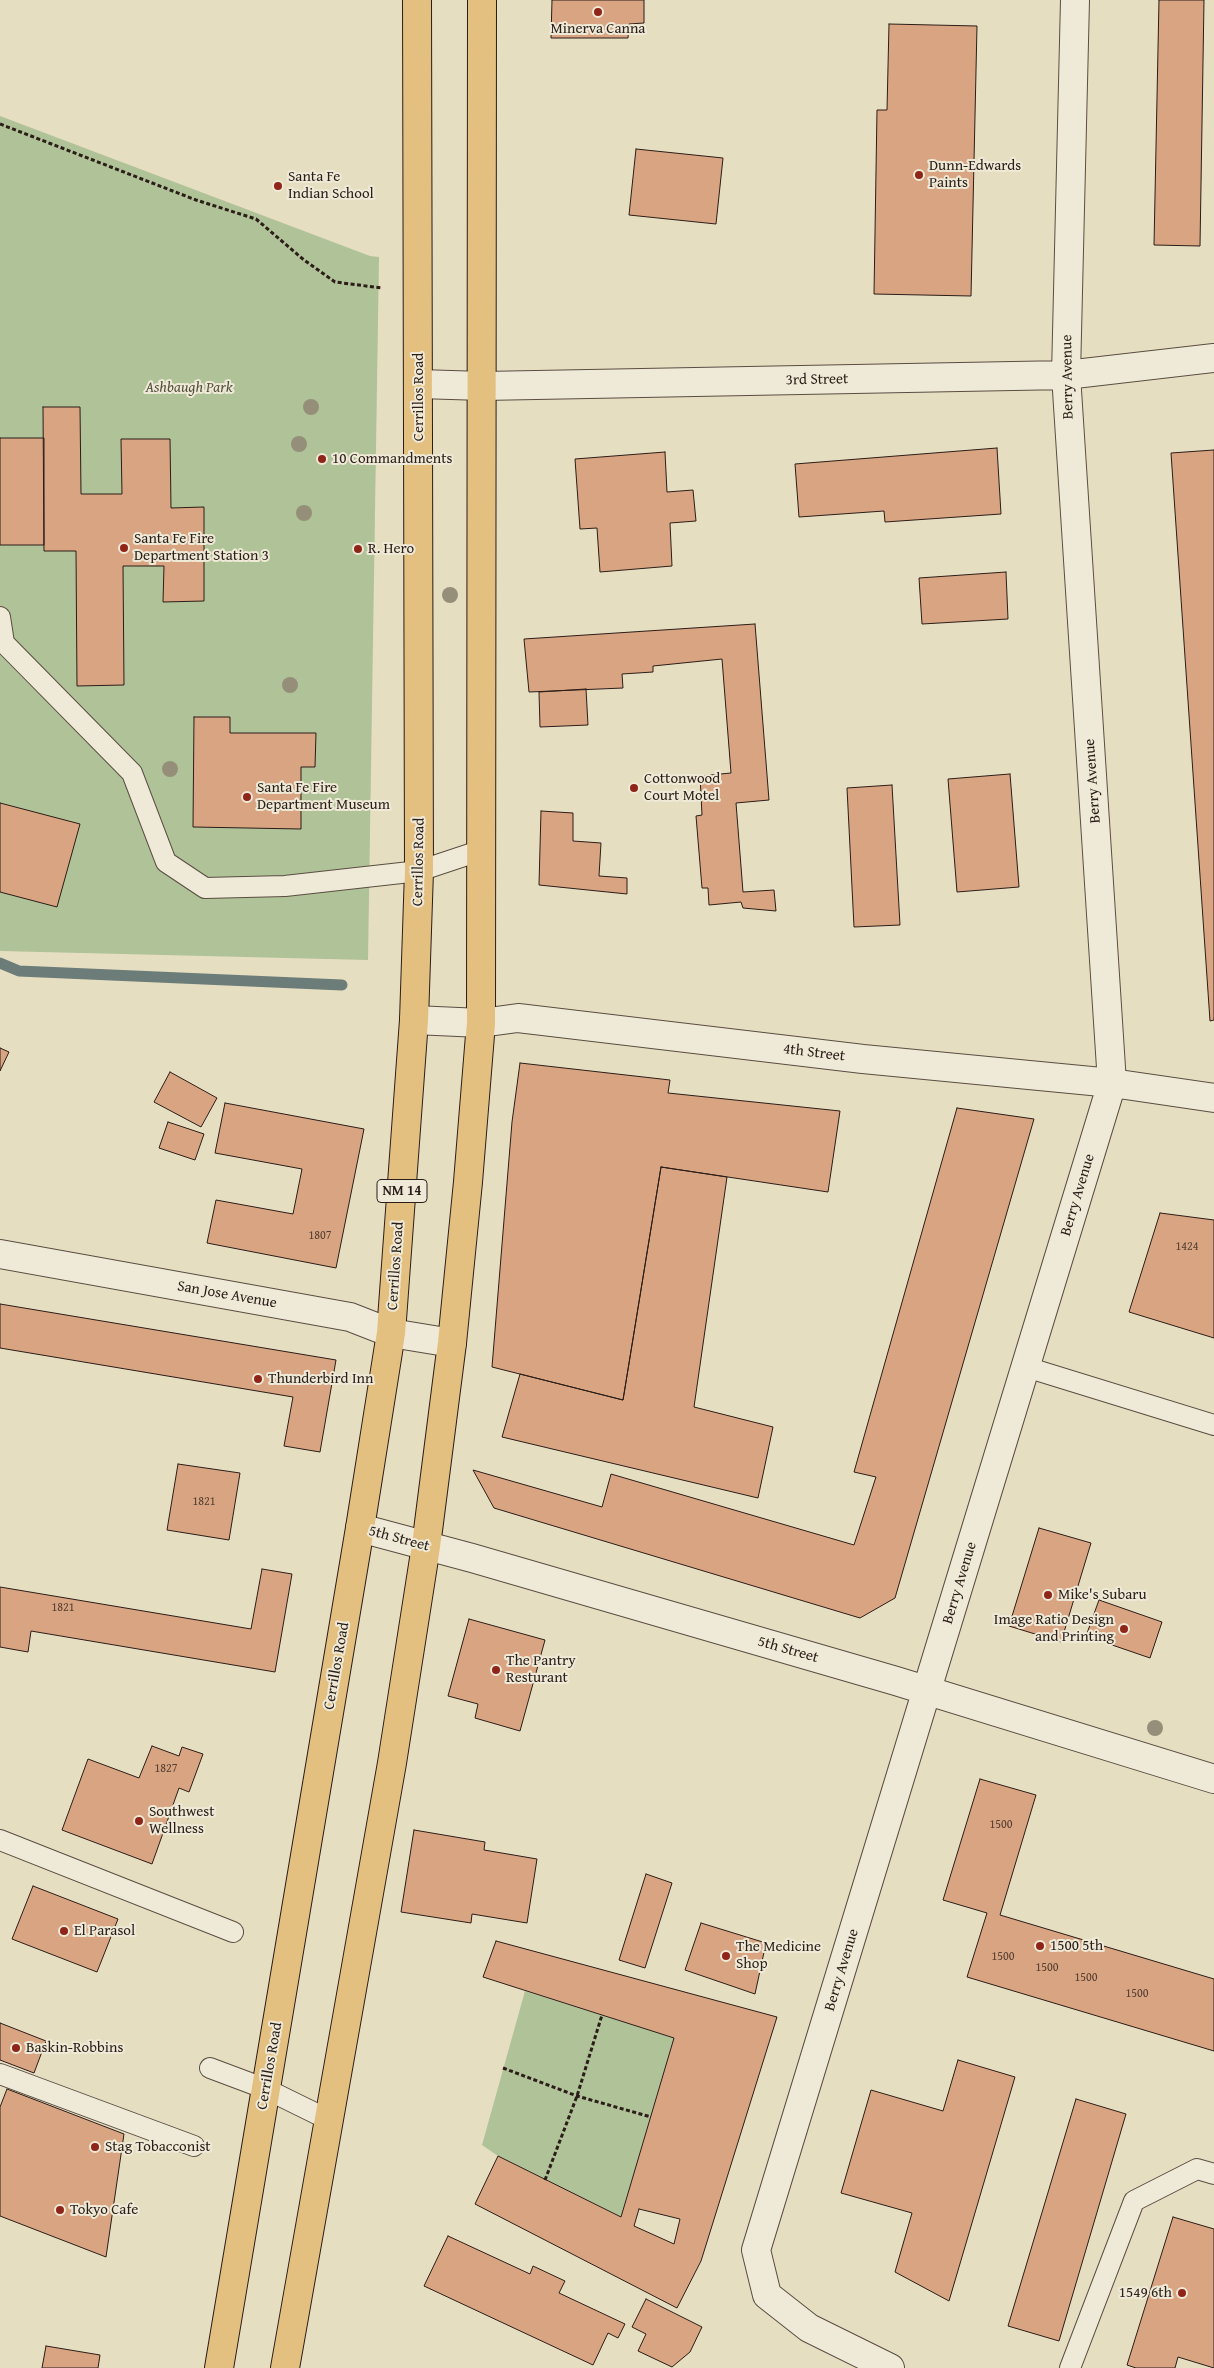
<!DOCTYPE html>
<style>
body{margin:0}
canvas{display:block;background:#e6dec1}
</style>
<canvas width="1214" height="2368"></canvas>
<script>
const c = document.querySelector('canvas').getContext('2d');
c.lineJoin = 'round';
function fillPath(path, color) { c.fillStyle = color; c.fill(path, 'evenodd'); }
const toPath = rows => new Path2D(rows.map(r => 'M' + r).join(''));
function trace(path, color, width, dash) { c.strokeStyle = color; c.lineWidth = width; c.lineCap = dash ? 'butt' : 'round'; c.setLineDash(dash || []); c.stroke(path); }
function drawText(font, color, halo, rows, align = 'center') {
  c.font = font + ' "Gentium Book Plus",serif'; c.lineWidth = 4; c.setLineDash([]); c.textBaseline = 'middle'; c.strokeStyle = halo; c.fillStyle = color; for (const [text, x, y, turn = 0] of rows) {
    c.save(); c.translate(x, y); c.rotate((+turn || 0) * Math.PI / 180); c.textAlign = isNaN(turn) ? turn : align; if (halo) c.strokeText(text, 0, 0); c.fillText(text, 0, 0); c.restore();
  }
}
fillPath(toPath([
 [0,116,370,256,379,257,368,960,0,951],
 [525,1991,674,2038,621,2217,498,2156,482,2145]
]), '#b0c297');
trace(toPath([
 [0,963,19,971,342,985]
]), '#6c7c79', 11);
const building = toPath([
 [552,0,644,0,644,23,629,24,628,38,551,38,552,0],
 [1159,0,1204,0,1200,246,1154,245,1159,0],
 [889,24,977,26,971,296,874,294,877,110,887,110,889,24],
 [636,149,723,158,716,224,629,215,636,149],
 [43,407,80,407,81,494,122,494,121,439,170,439,171,508,204,507,204,601,163,602,164,566,123,566,124,685,77,686,76,551,44,551,43,407],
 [0,438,44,438,44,545,0,545,0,438],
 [997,448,1001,514,885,522,884,511,799,517,795,464,997,448],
 [1214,450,1214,1020,1210,1021,1171,453,1214,450],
 [665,452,667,492,693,490,696,521,670,523,672,566,600,572,597,528,580,529,575,459,665,452],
 [1006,572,1008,619,922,624,919,578,1006,572],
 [755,624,769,800,736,803,743,892,774,890,776,911,743,908,741,902,709,905,708,888,702,888,696,816,702,815,700,776,731,773,722,659,653,666,653,672,622,674,623,688,529,692,524,639,755,624],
 [586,689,588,725,540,727,539,692,586,689],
 [194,717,230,717,230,733,316,733,315,767,301,767,301,829,193,827,194,717],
 [1010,774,1019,887,957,892,948,779,1010,774],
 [892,785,900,925,854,927,847,788,892,785],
 [0,803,80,824,57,907,0,892,0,803],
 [541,811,573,813,573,841,601,843,599,876,627,878,627,894,539,885,541,811],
 [0,1048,9,1052,0,1071,0,1048],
 [520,1063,670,1080,668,1093,840,1111,828,1192,661,1167,623,1400,492,1367,512,1122,520,1063],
 [170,1072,217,1098,201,1127,154,1102,170,1072],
 [225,1103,364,1129,336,1268,207,1243,216,1200,293,1214,302,1169,215,1153,225,1103],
 [957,1108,1034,1119,895,1598,860,1618,494,1508,473,1470,602,1507,611,1474,854,1545,876,1477,854,1472,957,1108],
 [168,1122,204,1134,195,1160,159,1148,168,1122],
 [661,1167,727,1177,694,1407,773,1427,758,1498,502,1437,520,1374,623,1400,661,1167],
 [1160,1213,1214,1220,1214,1338,1129,1312,1160,1213],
 [0,1304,336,1360,320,1452,284,1446,293,1397,0,1348,0,1304],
 [178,1464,240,1473,229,1540,167,1530,178,1464],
 [1039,1528,1091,1543,1061,1642,1009,1626,1039,1528],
 [262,1569,292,1574,275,1672,31,1631,28,1652,0,1647,0,1587,251,1629,262,1569],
 [1099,1600,1162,1622,1150,1658,1086,1636,1099,1600],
 [469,1619,545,1640,520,1731,475,1718,478,1704,448,1696,469,1619],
 [152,1746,179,1756,182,1747,203,1754,189,1792,179,1788,152,1864,62,1830,88,1759,139,1778,152,1746],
 [980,1779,1036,1795,1000,1915,1214,1979,1214,2051,967,1977,987,1913,943,1900,980,1779],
 [414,1830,485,1842,484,1850,537,1859,527,1923,472,1914,471,1923,401,1912,414,1830],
 [646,1874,672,1883,645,1968,619,1960,646,1874],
 [33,1886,118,1919,97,1972,12,1939,33,1886],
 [701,1923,766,1943,755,1994,685,1970,701,1923],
 [496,1941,777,2017,701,2261,677,2308,475,2204,498,2156,621,2217,674,2038,483,1977,496,1941],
 [639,2209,680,2219,674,2244,634,2226,639,2209],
 [0,2023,46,2041,34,2073,0,2060,0,2023],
 [958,2060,1015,2077,949,2301,895,2272,912,2213,841,2193,871,2090,943,2111,958,2060],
 [7,2089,124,2134,106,2257,0,2216,0,2107,7,2089],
 [1076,2099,1126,2114,1059,2341,1008,2326,1076,2099],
 [1173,2217,1214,2229,1214,2368,1178,2357,1175,2368,1136,2368,1127,2365,1173,2217],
 [448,2236,530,2274,533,2266,565,2281,559,2293,625,2324,618,2338,608,2333,593,2365,424,2286,448,2236],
 [646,2299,702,2327,690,2352,672,2367,638,2351,646,2334,632,2327,646,2299],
 [46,2346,100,2355,98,2368,42,2368,46,2346]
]);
fillPath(building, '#d9a481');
trace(building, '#2b1d18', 1);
const service = toPath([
 [0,617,4,643,132,773,166,862,205,888,285,886,419,871,482,850],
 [1026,1367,1214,1425],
 [0,1840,233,1932],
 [210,2068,266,2089,327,2119],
 [0,2074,194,2146],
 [1070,2368,1134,2201,1197,2169,1214,2174]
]);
const minor = toPath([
 [419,384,483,386,1066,375,1214,358],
 [414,1020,481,1023,518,1018,863,1059,1112,1083,1214,1098],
 [0,1254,350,1317,391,1333,452,1343],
 [360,1528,472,1558,896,1681,1214,1779],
 [890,2368,809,2328,767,2295,756,2250,1112,1083,1066,375,1075,0]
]);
const primary = toPath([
 [219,2368,360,1528,391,1333,414,1020,419,871,417,0],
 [285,2368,392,1763,426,1546,452,1343,468,1182,481,1023,482,0]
]);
trace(service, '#5a4d42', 22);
trace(minor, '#5a4d42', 30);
trace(primary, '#2b1d18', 30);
trace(toPath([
 [0,124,196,200,256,219,304,260,335,282,382,288],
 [503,2068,577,2096,651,2117],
 [545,2180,577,2096,602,2015]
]), '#2b1d18', 3, [4, 2.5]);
trace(service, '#efead7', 20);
trace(minor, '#efead7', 28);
trace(primary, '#e3bf80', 28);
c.fillStyle = '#958f79';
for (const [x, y] of [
 [311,407],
 [299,444],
 [304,513],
 [450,595],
 [290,685],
 [170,769],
 [1155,1728]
]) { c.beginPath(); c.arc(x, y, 8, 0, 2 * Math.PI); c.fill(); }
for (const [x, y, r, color] of [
 [598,12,5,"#8f2418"],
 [919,175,5,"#8f2418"],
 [278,186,5,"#8f2418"],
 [322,459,5,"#8f2418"],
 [124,548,5,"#8f2418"],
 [358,549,5,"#8f2418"],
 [634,788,5,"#8f2418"],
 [247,797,5,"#8f2418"],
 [258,1379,5,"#8f2418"],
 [1048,1595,5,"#8f2418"],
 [1124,1629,5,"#8f2418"],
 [496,1670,5,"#8f2418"],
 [139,1821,5,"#8f2418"],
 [64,1931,5,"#8f2418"],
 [1040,1946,5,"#8f2418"],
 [726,1956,5,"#8f2418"],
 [16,2048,5,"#8f2418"],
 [95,2147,5,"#8f2418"],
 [60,2210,5,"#8f2418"],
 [1182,2293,5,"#8f2418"]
]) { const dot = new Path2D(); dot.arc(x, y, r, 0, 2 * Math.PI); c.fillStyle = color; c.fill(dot); trace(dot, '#efead7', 2); }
drawText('12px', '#563f32', null, [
 ["1807",320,1236],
 ["1424",1187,1247],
 ["1821",204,1502],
 ["1821",63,1608],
 ["1827",166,1769],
 ["1500",1001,1825],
 ["1500",1003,1957],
 ["1500",1047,1968],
 ["1500",1086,1978],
 ["1500",1137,1994]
]);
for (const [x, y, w] of [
 [402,1191,50]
]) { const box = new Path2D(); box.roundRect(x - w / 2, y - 11.5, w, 23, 4); c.fillStyle = '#efead7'; c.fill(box); trace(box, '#2b1d18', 1); }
drawText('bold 14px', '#2b1d18', null, [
 ["NM 14",402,1191]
]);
drawText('15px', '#2b1d18', '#efead7', [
 ["Minerva Canna",598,29,"center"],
 ["Dunn-Edwards",929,166],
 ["Paints",929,183],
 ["Santa Fe",288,177],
 ["Indian School",288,194],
 ["10 Commandments",332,459],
 ["Santa Fe Fire",134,539],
 ["Department Station 3",134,556],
 ["R. Hero",368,549],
 ["Cottonwood",644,779],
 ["Court Motel",644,796],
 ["Santa Fe Fire",257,788],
 ["Department Museum",257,805],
 ["Thunderbird Inn",268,1379],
 ["Mike's Subaru",1058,1595],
 ["Image Ratio Design",1114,1620,"right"],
 ["and Printing",1114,1637,"right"],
 ["The Pantry",506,1661],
 ["Resturant",506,1678],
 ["Southwest",149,1812],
 ["Wellness",149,1829],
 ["El Parasol",74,1931],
 ["1500 5th",1050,1946],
 ["The Medicine",736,1947],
 ["Shop",736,1964],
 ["Baskin-Robbins",26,2048],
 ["Stag Tobacconist",105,2147],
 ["Tokyo Cafe",70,2210],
 ["1549 6th",1172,2293,"right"]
], 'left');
drawText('15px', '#2b1d18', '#efead7', [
 ["Berry Avenue",1068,377,-91],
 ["3rd Street",817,380,-1],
 ["Cerrillos Road",419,397,-90],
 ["Berry Avenue",1093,781,-94],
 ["Cerrillos Road",419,862,-89],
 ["4th Street",814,1053,7],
 ["Berry Avenue",1078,1195,-73],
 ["Cerrillos Road",396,1266,-86],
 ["San Jose Avenue",227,1295,10],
 ["5th Street",399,1539,15],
 ["Berry Avenue",960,1583,-73],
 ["5th Street",788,1650,16],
 ["Cerrillos Road",337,1666,-80],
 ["Berry Avenue",842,1970,-73],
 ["Cerrillos Road",270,2066,-80]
]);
drawText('italic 15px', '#534f3e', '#efead7', [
 ["Ashbaugh Park",189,388]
]);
</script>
